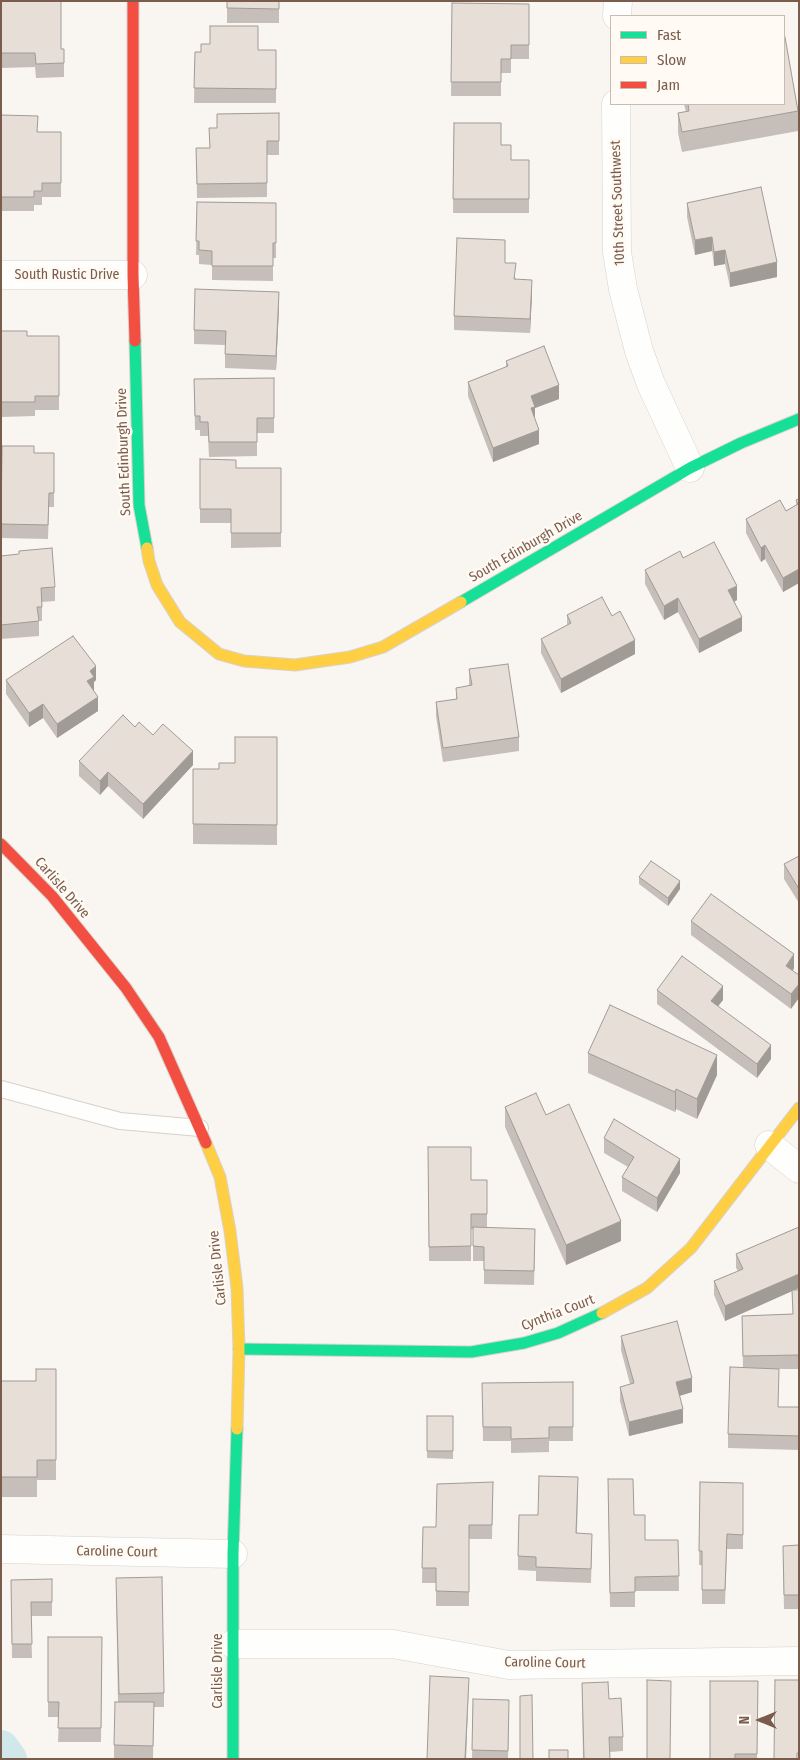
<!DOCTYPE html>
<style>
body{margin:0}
#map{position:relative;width:800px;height:1760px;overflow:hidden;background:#f9f5f0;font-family:"Fira Sans Condensed",sans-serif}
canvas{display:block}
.frame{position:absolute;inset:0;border:2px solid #7a5c4d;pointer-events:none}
.legend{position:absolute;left:610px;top:15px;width:175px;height:90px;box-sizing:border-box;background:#fffaf3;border:1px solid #cabbb1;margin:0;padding:6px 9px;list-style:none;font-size:15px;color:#7a5c4d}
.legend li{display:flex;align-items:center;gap:10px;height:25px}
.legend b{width:25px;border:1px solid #cabbb1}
.north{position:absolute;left:735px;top:1695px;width:50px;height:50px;-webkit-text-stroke:4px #fffaf3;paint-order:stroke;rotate:270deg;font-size:14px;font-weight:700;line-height:20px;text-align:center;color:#7a5c4d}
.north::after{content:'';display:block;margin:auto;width:18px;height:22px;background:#7a5c4d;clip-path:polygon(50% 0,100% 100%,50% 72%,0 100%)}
</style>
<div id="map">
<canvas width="800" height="1760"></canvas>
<div class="frame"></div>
<ul class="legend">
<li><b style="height:6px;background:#16e098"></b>Fast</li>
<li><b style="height:6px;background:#ffcf43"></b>Slow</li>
<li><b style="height:6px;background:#f24e42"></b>Jam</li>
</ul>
<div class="north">N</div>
</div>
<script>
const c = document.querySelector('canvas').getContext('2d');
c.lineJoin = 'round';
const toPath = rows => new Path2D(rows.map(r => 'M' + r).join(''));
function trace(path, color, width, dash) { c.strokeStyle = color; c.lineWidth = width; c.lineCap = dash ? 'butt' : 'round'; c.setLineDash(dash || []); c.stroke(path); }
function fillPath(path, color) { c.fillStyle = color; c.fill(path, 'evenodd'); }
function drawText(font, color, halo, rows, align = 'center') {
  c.font = font + ' "Fira Sans Condensed",sans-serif'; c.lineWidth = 5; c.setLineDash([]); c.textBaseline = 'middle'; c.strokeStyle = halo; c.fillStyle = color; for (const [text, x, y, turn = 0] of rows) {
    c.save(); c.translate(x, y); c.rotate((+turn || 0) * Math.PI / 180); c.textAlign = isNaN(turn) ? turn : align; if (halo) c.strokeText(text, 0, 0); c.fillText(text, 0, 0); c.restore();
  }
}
trace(toPath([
 [1,1748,9,1759]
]), '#d0e8ea', 36);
const lane = toPath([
 [1,1089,120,1121,200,1128]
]);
const street = toPath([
 [617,16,618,1],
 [616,104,617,252,623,289,639,351,651,384,690,468],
 [1,275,133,275],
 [769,1145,799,1169],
 [1,1549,233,1554],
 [233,1644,393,1644,509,1665,799,1661]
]);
const fast = toPath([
 [135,341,139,505,147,548],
 [461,602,690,468,741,443,799,419],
 [239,1349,471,1352,524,1343,558,1333,602,1313],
 [233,1759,233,1554,237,1429]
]);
const slow = toPath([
 [147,548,149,561,157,585,180,622,219,654,244,661,295,665,350,657,383,647,461,602],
 [206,1143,220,1177,230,1231,237,1288,239,1349,237,1429],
 [602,1313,647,1288,691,1248,799,1108]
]);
const jam = toPath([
 [133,1,133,275,135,341],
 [1,844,52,896,126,988,159,1037,206,1143]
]);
trace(lane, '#d7d1cb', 18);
trace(street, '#d7d1cb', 29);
trace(fast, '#d9d2cb', 13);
trace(slow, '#d9d2cb', 13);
trace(jam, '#d9d2cb', 13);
trace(lane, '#fefefd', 16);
trace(street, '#fefefd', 28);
trace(fast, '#16e098', 11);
trace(slow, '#ffcf43', 11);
trace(jam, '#f24e42', 11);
fillPath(toPath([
 [1,1,61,49,64,49,64,77,36,78,35,67,1,68],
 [227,1,279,1,279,23,227,23],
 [452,3,529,4,529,59,511,59,511,73,501,73,501,96,451,96],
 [258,50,276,50,276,103,194,103,195,52],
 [684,104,784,104,798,111,798,131,682,152,678,133,678,113,686,112],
 [279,113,279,155,267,155,267,197,197,198,196,148,210,148,209,128,217,128,217,114],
 [1,115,38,132,61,132,61,197,42,197,42,205,34,205,34,211,1,211],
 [454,123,501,145,511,160,529,160,529,213,453,213],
 [197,202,276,203,276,258,273,258,273,281,212,280,212,265,199,264,199,255,196,255],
 [687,203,777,277,730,287,725,264,714,266,712,251,695,255,687,217],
 [505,263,516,279,532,294,530,333,454,330,454,316],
 [279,306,276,370,225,368,225,345,194,344,194,330],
 [1,331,27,336,59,336,59,410,35,410,35,416,1,417],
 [506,361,559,399,535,408,535,421,539,444,493,462,468,396,468,382,506,367],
 [274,378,274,433,257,433,257,456,209,457,208,436,200,436,200,430,195,430,194,379],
 [2,446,34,453,54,453,54,507,49,507,48,539,1,538],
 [200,459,236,468,281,468,281,547,231,548,231,523,200,523],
 [799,499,799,583,783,592,765,559,761,562,746,533,746,519,786,511,796,505,796,500],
 [1,556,55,587,55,601,42,602,42,621,39,621,39,636,1,639],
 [683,558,737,600,734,602,742,631,699,653,678,612,664,620,645,584,645,570],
 [567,615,612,616,635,654,561,693,541,653,541,639,567,625],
 [469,669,519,737,519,751,443,762,436,716,436,702,456,699,456,688,469,686],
 [6,680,96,680,94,682,94,691,98,711,57,738,43,718,29,727,6,694],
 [135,727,153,735,193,765,143,819,108,786,100,795,79,776,79,761],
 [277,737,277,845,193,844,193,769,219,769,235,763],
 [799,856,799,903,784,879,784,864],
 [639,877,680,889,668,906,639,884],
 [691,921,794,968,793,971,791,1009,691,935],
 [657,990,723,1000,718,1006,771,1059,757,1078,657,1004],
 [588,1053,717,1075,697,1119,676,1109,675,1112,588,1073],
 [505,1107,546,1115,621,1241,566,1265,505,1127],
 [604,1138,680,1173,657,1212,622,1191,622,1177,628,1167,604,1153],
 [428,1147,471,1180,487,1180,487,1228,535,1243,534,1285,484,1284,484,1261,473,1261,473,1229,471,1229,471,1261,429,1261],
 [799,1227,799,1288,795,1290,799,1290,799,1369,779,1369,778,1407,799,1407,799,1450,728,1448,728,1434,743,1368,742,1316,793,1314,792,1291,725,1321,714,1295,714,1281,738,1271,736,1268,736,1254],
 [621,1336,692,1392,679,1396,683,1423,629,1436,620,1401,620,1387,630,1384,621,1350],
 [56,1369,56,1480,37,1480,37,1497,1,1497,1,1381,36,1381],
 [573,1382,573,1441,549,1441,549,1452,511,1453,511,1441,483,1441,482,1383],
 [427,1416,453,1416,453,1459,427,1458],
 [608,1479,634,1515,645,1540,678,1540,679,1591,635,1591,635,1607,610,1607],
 [493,1482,492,1539,469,1539,469,1606,436,1606,436,1583,422,1583,423,1527,436,1527],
 [700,1482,743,1483,743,1549,727,1549,725,1604,702,1604,702,1565,699,1565],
 [578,1492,577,1533,592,1548,591,1583,536,1581,536,1571,518,1570,518,1556,538,1515],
 [799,1545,799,1609,784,1609,783,1560],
 [52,1579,52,1616,31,1616,32,1658,12,1658,11,1580],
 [116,1592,164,1693,164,1707,154,1707,153,1759,114,1759,114,1745,118,1702],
 [48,1637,102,1637,101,1742,58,1742,59,1717,48,1717],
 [758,1681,757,1759,710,1759],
 [582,1683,609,1699,623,1737,623,1751,610,1752,610,1759,583,1759],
 [473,1699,509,1714,508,1759,472,1759]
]), '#c6bfb9');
fillPath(toPath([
 [712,237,712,251,695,255,695,240],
 [725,250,725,264,714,266,714,252],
 [777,262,777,277,730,287,730,273],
 [532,280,532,294,530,333,530,319],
 [279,292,279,306,276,370,276,356],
 [559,385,559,399,535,408,535,421,531,422,531,396],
 [539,430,539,444,493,462,493,448],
 [765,545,765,559,761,562,761,548],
 [799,569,799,583,783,592,783,578],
 [737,586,737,600,728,605,728,590],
 [678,598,678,612,664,620,664,606],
 [742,617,742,631,699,653,699,639],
 [635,640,635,654,561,693,561,679],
 [96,666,96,680,94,682,94,691,87,681,90,671],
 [98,697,98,711,57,738,57,724],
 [43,704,43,718,29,727,29,713],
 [193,751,193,765,143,819,143,804],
 [108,772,108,786,100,795,100,781],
 [680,881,680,889,668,906,668,898],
 [794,954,794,968,786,980,786,966],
 [799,984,799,998,791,1009,791,994],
 [723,986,723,1000,711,1015,711,1001],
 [771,1045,771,1059,757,1078,757,1064],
 [717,1055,717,1075,697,1119,697,1099],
 [676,1089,676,1109,675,1112,675,1092],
 [680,1159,680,1173,657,1212,657,1198],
 [621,1221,621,1241,566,1265,566,1245],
 [799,1274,799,1288,725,1321,725,1306],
 [692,1378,692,1392,676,1397,676,1382],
 [683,1409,683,1423,629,1436,629,1422],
 [469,1678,466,1759,465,1759]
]), '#a19b96');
const building = toPath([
 [1,1,61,1,61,49,64,49,64,63,36,64,35,53,1,53,1,1],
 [227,1,279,1,279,9,227,8,227,1],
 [452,3,529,4,529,45,511,45,511,59,501,59,501,82,451,82,452,3],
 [210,26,258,26,258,50,276,50,276,89,194,88,195,52,201,52,201,44,210,44,210,26],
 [785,37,798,111,682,132,678,113,689,111,688,104,784,104,784,38,785,37],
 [279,113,279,141,267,141,267,183,197,184,196,148,210,148,209,128,217,128,217,114,279,113],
 [1,115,38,116,37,132,61,132,61,183,42,183,42,191,34,191,34,197,1,197,1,115],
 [454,123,501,123,501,145,511,145,511,160,529,160,529,199,453,199,454,123],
 [761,187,777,262,730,273,725,250,714,252,712,237,695,240,687,203,761,187],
 [197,202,276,203,276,243,273,243,273,266,212,266,212,251,199,250,199,241,196,241,197,202],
 [457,238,505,240,505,263,516,263,514,279,532,280,530,319,454,316,457,238],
 [195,289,279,292,276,356,225,354,226,331,194,330,195,289],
 [1,331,27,331,27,336,59,336,59,396,35,396,35,402,1,402,1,331],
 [544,346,559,385,531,396,535,407,531,408,539,430,493,448,468,382,508,366,506,361,544,346],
 [274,378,274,418,257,418,257,442,209,442,208,422,200,422,200,416,195,416,194,379,274,378],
 [2,446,34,446,34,453,54,453,54,493,49,493,48,525,1,524,2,446],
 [200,459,236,460,236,468,281,468,281,533,231,533,231,509,200,509,200,459],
 [799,499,799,569,783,578,765,545,761,548,746,519,780,500,786,511,798,504,796,500,799,499],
 [714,542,737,586,728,590,742,617,699,639,678,598,664,606,645,570,680,551,683,558,714,542],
 [52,548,55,587,41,588,42,607,37,607,39,621,1,625,1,556,19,554,19,551,52,548],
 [602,597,612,616,620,611,635,640,561,679,541,639,571,623,567,615,602,597],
 [73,636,96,666,90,671,94,677,87,681,98,697,57,724,43,704,29,713,6,680,73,636],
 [508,664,519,737,443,748,436,702,457,699,456,688,472,685,469,669,508,664],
 [123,715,135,727,139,722,153,735,163,724,193,751,143,804,108,772,100,781,79,761,123,715],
 [235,737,277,737,277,825,193,824,193,769,219,769,219,763,235,763,235,737],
 [799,856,799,889,784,864,799,856],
 [651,861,680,881,668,898,639,877,651,861],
 [711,894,794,954,786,966,799,975,799,984,791,994,691,921,711,894],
 [682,956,723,986,711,1001,771,1045,757,1064,657,990,682,956],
 [610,1005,717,1055,697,1099,676,1089,675,1092,588,1053,610,1005],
 [536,1093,546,1115,569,1104,621,1221,566,1245,505,1107,536,1093],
 [614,1119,680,1159,657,1198,622,1177,634,1157,604,1138,614,1119],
 [428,1147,471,1147,471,1180,487,1180,487,1214,471,1214,471,1246,429,1247,428,1147],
 [473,1227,535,1229,534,1271,484,1270,484,1247,473,1246,473,1227],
 [799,1227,799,1274,725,1306,714,1281,743,1269,736,1254,799,1227],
 [792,1290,799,1290,799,1355,743,1356,742,1316,793,1314,792,1290],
 [677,1321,692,1378,676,1382,683,1409,629,1422,620,1387,634,1383,621,1336,677,1321],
 [730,1367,779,1369,778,1407,799,1407,799,1436,728,1434,730,1367],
 [36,1369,56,1369,56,1460,37,1460,37,1477,1,1477,1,1381,36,1381,36,1369],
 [573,1382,573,1427,549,1427,549,1438,511,1439,511,1427,483,1427,482,1383,573,1382],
 [427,1416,453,1416,453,1451,427,1451,427,1416],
 [539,1476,578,1477,576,1533,592,1534,591,1569,536,1567,536,1557,518,1556,519,1515,538,1515,539,1476],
 [608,1479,633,1479,634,1515,645,1515,645,1540,678,1540,679,1576,635,1577,635,1592,610,1593,608,1479],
 [493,1482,492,1525,469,1525,469,1592,436,1591,436,1568,422,1568,423,1527,436,1527,437,1484,493,1482],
 [700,1482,743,1483,743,1535,727,1534,725,1590,702,1590,702,1551,699,1551,700,1482],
 [799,1545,799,1595,784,1595,783,1546,799,1545],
 [162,1577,164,1693,119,1694,116,1578,162,1577],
 [52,1579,52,1602,31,1602,32,1644,12,1644,11,1580,52,1579],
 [48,1637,102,1637,101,1728,58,1728,59,1702,48,1702,48,1637],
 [430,1676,469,1678,465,1759,427,1759,430,1676],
 [647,1680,671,1681,670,1759,647,1759,647,1680],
 [775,1680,799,1680,799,1753,797,1753,797,1759,774,1759,775,1680],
 [710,1681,758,1681,757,1754,735,1754,735,1759,710,1759,710,1681],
 [608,1682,609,1699,621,1698,623,1737,609,1737,610,1759,584,1759,582,1683,608,1682],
 [532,1695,533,1759,520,1759,520,1696,532,1695],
 [473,1699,509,1700,508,1751,472,1750,473,1699],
 [115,1702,154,1702,153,1746,114,1745,115,1702],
 [549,1750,568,1750,568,1759,549,1759,549,1750]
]);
fillPath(building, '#e6ded7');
trace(building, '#a19b96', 1);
drawText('14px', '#7a5c4d', '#fffaf3', [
 ["10th Street Southwest",618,203,-92],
 ["South Rustic Drive",67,275],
 ["South Edinburgh Drive",124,452,-92],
 ["South Edinburgh Drive",526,547,-30],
 ["Carlisle Drive",62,888,49],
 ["Carlisle Drive",218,1268,-96],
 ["Cynthia Court",558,1313,-21],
 ["Caroline Court",117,1552,1],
 ["Caroline Court",545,1663,1],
 ["Carlisle Drive",218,1671,-90]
]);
</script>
